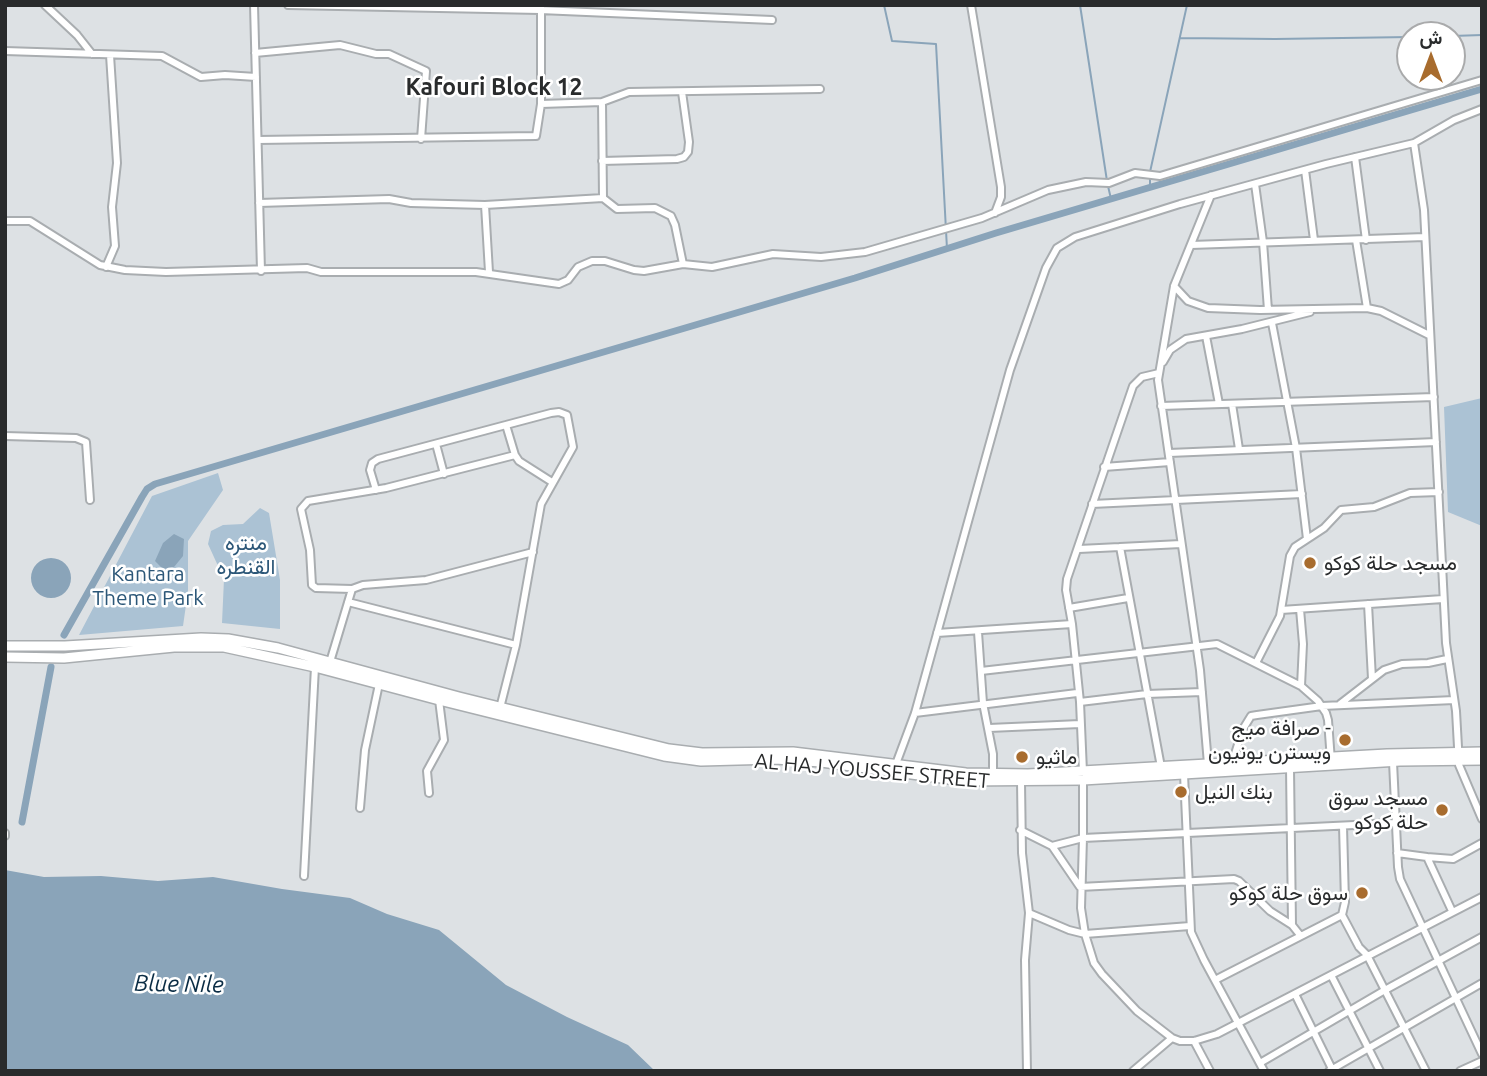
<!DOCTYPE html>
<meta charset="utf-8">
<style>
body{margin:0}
#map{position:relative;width:1487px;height:1076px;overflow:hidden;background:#dde1e4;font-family:Ubuntu,Vazirmatn,sans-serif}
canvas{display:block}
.frame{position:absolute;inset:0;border:7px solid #292b2c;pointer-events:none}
.north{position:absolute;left:1396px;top:21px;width:70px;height:70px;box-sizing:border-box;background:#fff;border:2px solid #a9aaab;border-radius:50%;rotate:0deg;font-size:19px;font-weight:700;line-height:28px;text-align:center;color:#292b2c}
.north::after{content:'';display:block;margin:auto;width:24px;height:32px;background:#a86c2e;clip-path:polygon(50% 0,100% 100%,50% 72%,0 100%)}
</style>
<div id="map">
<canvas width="1487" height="1076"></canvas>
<div class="frame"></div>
<div class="north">ش</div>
</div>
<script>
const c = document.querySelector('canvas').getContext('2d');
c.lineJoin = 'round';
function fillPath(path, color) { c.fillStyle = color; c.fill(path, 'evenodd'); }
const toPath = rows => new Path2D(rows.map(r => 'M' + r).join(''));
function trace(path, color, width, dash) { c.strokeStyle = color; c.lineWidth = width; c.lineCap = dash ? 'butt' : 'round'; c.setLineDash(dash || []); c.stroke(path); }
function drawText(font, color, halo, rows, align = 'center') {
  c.font = font + ' Ubuntu,Vazirmatn,sans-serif'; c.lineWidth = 5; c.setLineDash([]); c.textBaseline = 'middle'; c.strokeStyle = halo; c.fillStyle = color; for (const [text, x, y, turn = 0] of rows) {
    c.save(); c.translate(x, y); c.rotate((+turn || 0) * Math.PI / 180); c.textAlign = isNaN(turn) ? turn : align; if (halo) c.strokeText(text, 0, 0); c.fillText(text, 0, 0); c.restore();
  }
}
fillPath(toPath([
 [1482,398,1482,526,1448,512,1444,407],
 [218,473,223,490,188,541,188,591,183,626,79,635,152,496],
 [260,508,269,513,280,580,280,629,222,623,224,579,208,544,211,531,223,525,243,524]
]), '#abc2d4');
fillPath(toPath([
 [174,534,184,539,183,556,174,567,170,569,162,568,155,561,163,543],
 '31 578a20 20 0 1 1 40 0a20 20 0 1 1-40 0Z',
 [5,870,44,877,101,876,158,881,213,877,282,889,350,898,387,914,439,930,506,985,567,1017,628,1045,655,1071,5,1071]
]), '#8aa4b9');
trace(toPath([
 [884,5,892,41,936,44,947,249],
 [1080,5,1107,181],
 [1452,36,1482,35],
 [1180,38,1275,39,1410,37],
 [1150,172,1187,5],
 [1108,186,1111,199],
 [1150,187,1150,178]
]), '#8aa4b9', 2);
trace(toPath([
 [64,635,142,497,147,489,155,484,855,278,996,233,1482,89],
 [22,822,51,667]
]), '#8aa4b9', 7);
const minor = toPath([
 [45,5,77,35,92,54],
 [254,5,261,271],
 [288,5,540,10,772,20],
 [971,5,1001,187,1001,197,995,213],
 [5,51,162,56,201,77,225,75,256,77],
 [255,53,340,45,376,54,389,54,426,71,421,139],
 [602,102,603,198,617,209,655,208,671,216,675,225,683,264],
 [541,104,602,102,629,92,820,89],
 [258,140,536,136,541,104,541,5],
 [1414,143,1424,210,1446,643,1456,711,1459,765,1482,819],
 [1355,157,1366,240],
 [602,161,677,159,684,157,688,152,689,142,682,92],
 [1305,170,1314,240],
 [1255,184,1263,242,1268,310],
 [259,203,389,199,411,203,485,205,489,272],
 [485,205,603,198],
 [5,221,30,221,100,265,125,270,166,272,307,268,321,272,476,272,559,284,568,280,578,267,592,261,605,261,634,270,644,271,683,264,712,267,773,254,821,257,865,252,982,218,1048,190,1086,182,1109,183,1135,173,1160,176,1482,80],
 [1356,240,1367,308],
 [1191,245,1425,237],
 [106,267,115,246,112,207,117,163,110,55],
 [1174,286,1188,301,1208,308,1260,310,1367,308,1381,311,1429,335],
 [1272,323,1296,448,1307,539],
 [1206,336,1219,404],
 [1163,362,1170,350,1186,339,1242,329,1310,312],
 [1232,404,1239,449],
 [1161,406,1434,397],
 [506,425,515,455,519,461,552,482],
 [5,436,76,438,86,442,90,500],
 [436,444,444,474],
 [1169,453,1436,442],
 [515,455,386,488,308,501,301,509,310,550,312,585,316,588,352,589,363,585,426,580,533,552],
 [1104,467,1170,462],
 [376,490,370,470,372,463,378,459,551,413,559,412,567,415,573,447,541,504,516,645,500,708],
 [1092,504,1302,494],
 [1120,547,1161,767],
 [1079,549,1181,544],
 [348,602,516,645],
 [1368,604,1372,679],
 [1069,608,1128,598],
 [1300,609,1303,644,1301,686],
 [1281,610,1443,599],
 [978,632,983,703,993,754,993,774],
 [937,633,1072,624],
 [330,662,352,589],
 [1256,663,1280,616,1290,556,1295,547,1324,528,1341,510,1374,507,1410,493,1439,492],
 [981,671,1217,644,1301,686,1318,701,1326,713,1328,720,1331,761],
 [1080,702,1147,694,1202,692],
 [1340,704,1384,670,1402,664,1428,663,1447,659],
 [915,713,1077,693],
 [989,728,1080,724],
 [1393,762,1398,867,1400,879,1482,1054],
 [1232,763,1243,729,1251,716,1257,715,1322,706,1454,700],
 [896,764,915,713,1010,370,1046,268,1057,248,1075,237,1180,204,1326,164,1414,143,1454,120,1482,109],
 [1208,764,1200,670,1158,380,1174,286,1211,195],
 [1290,768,1292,925,1300,935],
 [1083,772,1080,702,1072,624,1066,590,1067,579,1133,386,1142,377,1159,373],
 [1184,774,1191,932,1204,960,1264,1071],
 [1083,780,1083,838,1396,823],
 [1021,782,1022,853,1029,913,1025,960,1027,1071],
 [429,793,427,771,444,740,439,700],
 [360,808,365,750,379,684],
 [1343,826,1345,902,1342,915,1359,947,1367,955,1426,1071],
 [1020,830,1052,846,1083,838,1081,908,1085,934,1094,963,1102,974,1137,1011,1172,1038,1180,1041,1194,1041,1217,1034,1482,897],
 [5,833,5,836],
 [1052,846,1080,887,1234,879,1239,881,1270,911,1292,925],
 [1397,853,1427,857,1452,911],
 [1427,857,1453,859,1482,843],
 [304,876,315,667],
 [1029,913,1069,930,1085,934,1190,926],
 [1331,975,1380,1071],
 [1215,980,1342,915],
 [1295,994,1333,1071],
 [1194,1041,1210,1071],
 [1260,1063,1385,990,1482,937],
 [1133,1071,1172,1038],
 [1329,1071,1482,983],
 [1460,1071,1482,1061]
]);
const secondary = toPath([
 [5,646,65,646,201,638,228,639,278,648,459,697,669,749,702,753,793,752,966,773,1028,774,1387,754,1482,752],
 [5,657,64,658,174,647,224,647,315,667,439,700,664,756,701,761,775,759,821,762,964,781,1083,780,1400,761,1482,760]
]);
trace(minor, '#a9adb0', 10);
trace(secondary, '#a9adb0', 12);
trace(minor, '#fff', 6);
trace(secondary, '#fff', 9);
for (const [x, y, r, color] of [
 [1310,563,7,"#a86c2e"],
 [1345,740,7,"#a86c2e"],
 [1022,757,7,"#a86c2e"],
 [1181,792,7,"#a86c2e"],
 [1442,810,7,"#a86c2e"],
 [1362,893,7,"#a86c2e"]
]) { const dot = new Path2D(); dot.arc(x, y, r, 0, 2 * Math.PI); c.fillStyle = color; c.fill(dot); trace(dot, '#fff', 2.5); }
drawText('21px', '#2c5778', '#fff', [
 ["منتره",246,543],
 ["القنطره",246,567],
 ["Kantara",148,574],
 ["Theme Park",148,598]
]);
drawText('21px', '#292b2c', '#fff', [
 ["مسجد حلة كوكو",1324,563],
 ["صرافة ميج -",1331,728,"right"],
 ["ويسترن يونيون",1331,752,"right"],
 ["ماثيو",1036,757],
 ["بنك النيل",1195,792],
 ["مسجد سوق",1428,798,"right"],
 ["حلة كوكو",1428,822,"right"],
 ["سوق حلة كوكو",1348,893,"right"]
], 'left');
drawText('21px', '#292b2c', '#fff', [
 ["AL HAJ YOUSSEF STREET",872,771,5]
]);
drawText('bold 23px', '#292b2c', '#fff', [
 ["Kafouri Block 12",494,87]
]);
drawText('italic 23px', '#0a2c44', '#fff', [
 ["Blue Nile",179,984,1]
]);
</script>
